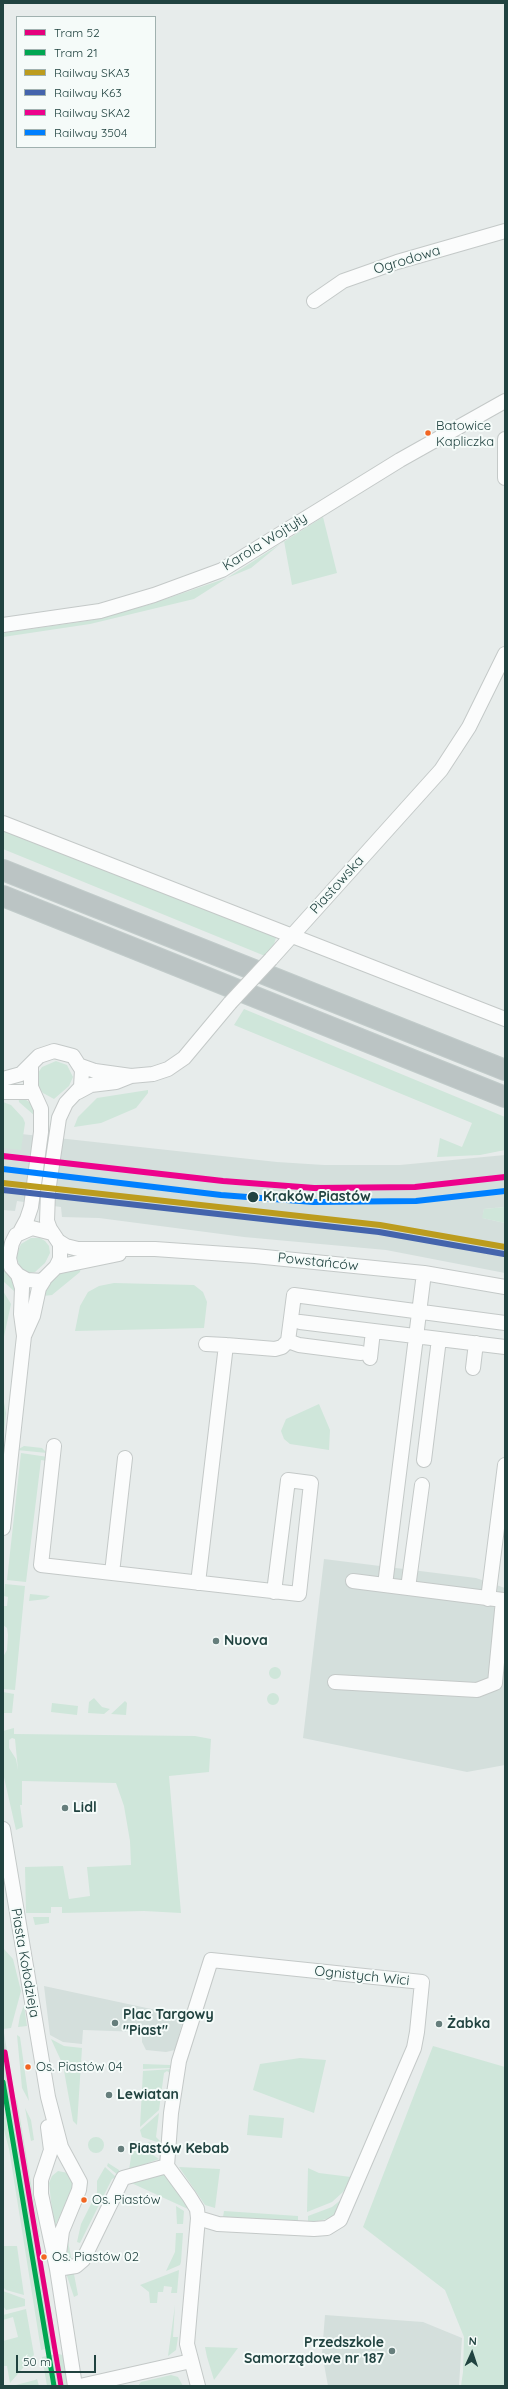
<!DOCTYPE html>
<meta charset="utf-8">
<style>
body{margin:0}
#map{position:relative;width:508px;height:2389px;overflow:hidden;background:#e7eceb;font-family:Quicksand,sans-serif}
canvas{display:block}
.frame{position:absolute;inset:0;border:4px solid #214340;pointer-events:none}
.legend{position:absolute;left:16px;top:16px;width:140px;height:132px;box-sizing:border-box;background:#f5fbf9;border:1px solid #a0b1af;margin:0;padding:5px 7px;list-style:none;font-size:12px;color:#214340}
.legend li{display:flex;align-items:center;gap:8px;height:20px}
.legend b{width:20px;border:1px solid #a0b1af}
.north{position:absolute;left:452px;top:2333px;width:40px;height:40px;-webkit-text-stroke:3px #f5fbf9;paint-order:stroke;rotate:3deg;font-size:11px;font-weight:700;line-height:16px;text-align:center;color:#214340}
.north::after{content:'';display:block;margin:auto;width:14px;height:18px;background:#214340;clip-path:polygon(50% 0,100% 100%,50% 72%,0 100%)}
.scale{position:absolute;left:16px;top:2355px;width:80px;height:18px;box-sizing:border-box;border:2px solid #214340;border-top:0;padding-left:5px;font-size:12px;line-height:14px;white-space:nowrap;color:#214340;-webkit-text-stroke:3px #f5fbf9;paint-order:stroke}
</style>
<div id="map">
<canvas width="508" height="2389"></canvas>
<div class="frame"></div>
<ul class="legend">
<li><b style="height:5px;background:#e5007d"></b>Tram 52</li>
<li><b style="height:5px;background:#00a651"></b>Tram 21</li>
<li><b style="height:5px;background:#bc9c1e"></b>Railway SKA3</li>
<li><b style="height:5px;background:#4464ac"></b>Railway K63</li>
<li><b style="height:5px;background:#ed028c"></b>Railway SKA2</li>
<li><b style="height:5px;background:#0080ff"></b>Railway 3504</li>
</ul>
<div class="north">N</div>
<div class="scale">50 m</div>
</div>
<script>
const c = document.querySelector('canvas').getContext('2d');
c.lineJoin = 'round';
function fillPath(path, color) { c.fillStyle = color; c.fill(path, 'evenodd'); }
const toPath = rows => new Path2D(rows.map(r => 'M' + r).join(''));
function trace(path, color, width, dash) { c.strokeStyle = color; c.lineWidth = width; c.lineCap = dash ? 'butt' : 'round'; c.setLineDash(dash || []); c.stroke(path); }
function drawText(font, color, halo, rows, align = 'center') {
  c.font = font + ' Quicksand,sans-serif'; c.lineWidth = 4; c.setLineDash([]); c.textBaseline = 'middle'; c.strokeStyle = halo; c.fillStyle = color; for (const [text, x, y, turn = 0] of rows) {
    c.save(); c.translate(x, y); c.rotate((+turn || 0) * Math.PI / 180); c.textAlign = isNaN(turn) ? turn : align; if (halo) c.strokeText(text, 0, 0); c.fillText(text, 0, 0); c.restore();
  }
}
fillPath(toPath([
 [3,1132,277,1162,324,1165,400,1165,505,1155,505,1207,484,1209,483,1218,505,1223,505,1273,386,1250,244,1237,99,1218,62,1217,61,1207,17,1201,15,1211,3,1210],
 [324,1559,476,1578,505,1588,505,1765,467,1772,303,1738],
 [44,1986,184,2016,175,2050,166,2052,146,2050,142,2042,142,2032,83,2030,82,2044,63,2042,50,2035],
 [3,2027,50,2304,57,2348,46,2349,10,2134,3,2112],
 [325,2315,423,2322,462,2338,459,2386,328,2386,322,2353],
 [58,2354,63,2386,52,2386,47,2356]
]), '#d4dfdc');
fillPath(toPath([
 [323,517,337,573,292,585,284,541,251,568,227,578,194,599,90,624,3,637,3,633,93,620,151,604,227,578,285,541],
 [3,828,272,933,276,938,274,944,265,956,3,849],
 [244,1009,505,1117,505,1150,480,1155,437,1157,440,1138,462,1147,472,1123,234,1025],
 [56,1061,67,1065,73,1077,69,1086,54,1099,43,1093,37,1085,38,1073,42,1067],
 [148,1090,148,1093,136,1108,101,1123,74,1127,78,1117,97,1098],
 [18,1095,31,1103,35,1116,19,1102],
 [3,1102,11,1105,23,1118,25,1123,21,1150,3,1148],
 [505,1207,505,1223,482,1218,484,1209],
 [31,1238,40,1238,45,1241,49,1246,50,1253,45,1263,35,1272,29,1273,20,1267,16,1256,21,1244],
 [3,1265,16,1284,15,1292,3,1281],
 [81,1266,80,1272,52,1295,43,1296,50,1283,64,1270],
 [114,1283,194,1285,203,1292,207,1302,204,1328,75,1331,80,1306,88,1292,99,1286],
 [3,1291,11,1304,3,1341],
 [3,1397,6,1413,3,1442],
 [319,1404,330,1430,329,1450,290,1444,284,1439,281,1431,286,1419],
 [24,1446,42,1448,47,1453,17,1450],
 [21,1453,48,1457,47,1461,41,1460,26,1582,7,1580],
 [5,1584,25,1586,15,1690,3,1689,3,1657,7,1650,8,1635,7,1628,3,1625,3,1606,7,1606,8,1597,4,1596],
 [30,1594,50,1596,46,1599,29,1601],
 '269 1673a6 6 0 1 1 12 0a6 6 0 1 1-12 0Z',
 [3,1692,14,1694,12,1713,3,1713],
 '267 1699a6 6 0 1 1 12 0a6 6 0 1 1-12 0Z',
 [94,1698,102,1707,110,1709,104,1714,88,1713,89,1702],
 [125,1701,127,1703,126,1715,111,1714],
 [52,1703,78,1706,77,1715,51,1712],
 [14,1728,14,1734,195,1736,211,1739,209,1772,169,1776,181,1913,144,1911,62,1913,62,1907,51,1907,51,1913,26,1913,25,1867,63,1866,69,1899,90,1896,87,1867,131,1865,130,1841,124,1806,116,1783,22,1781,22,1805,20,1805,23,1827,16,1830,3,1773,3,1731],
 [12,1738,15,1739,18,1770,16,1759,9,1748,9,1740],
 [33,1917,49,1917,49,1923,35,1925],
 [3,1948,13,1959,21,1991,11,2028,3,2029],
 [24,2005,27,2026,18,2027,20,2016],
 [17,2035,20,2037,29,2101,22,2088],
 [51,2039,64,2046,82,2048,77,2125,73,2121,63,2065],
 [433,2046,505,2067,505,2386,461,2386,463,2372,464,2337,445,2290,363,2227],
 [300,2058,326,2060,314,2113,253,2090,260,2064],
 [143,2064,170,2065,172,2068,143,2069],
 [172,2069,171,2074,167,2071,164,2073,159,2110,140,2127,143,2071],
 [17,2100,40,2237,39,2237,16,2101],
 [25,2108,31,2120,34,2140,31,2141],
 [3,2112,10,2134,46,2349,41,2350,9,2149,3,2126],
 [159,2113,156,2137,163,2144,142,2137,140,2130],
 [249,2115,284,2118,282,2138,247,2135],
 '88 2145a8 8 0 1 1 16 0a8 8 0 1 1-16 0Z',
 [148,2142,164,2147,162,2155,151,2148],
 [133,2144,135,2144,134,2151,147,2151,159,2159,129,2170],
 [108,2163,119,2170,119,2176,107,2166],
 [105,2167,116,2177,112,2179,80,2243,77,2242,81,2224,97,2192,97,2181],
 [179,2167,220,2169,215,2208,205,2205],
 [308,2168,319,2173,351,2177,351,2181,343,2192,332,2202,307,2212],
 [164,2170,188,2209,127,2181],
 [58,2171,68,2173,73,2183,71,2194,54,2228,49,2183,52,2176],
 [342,2199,343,2204,332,2218,308,2223,308,2216,332,2207],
 [176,2206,184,2211,183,2224,177,2224],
 [224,2211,298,2216,298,2222,223,2217],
 [176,2233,183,2233,181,2262,180,2265,166,2271,175,2252],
 [67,2237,72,2261,65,2261],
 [3,2246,17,2246,24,2295,6,2290,3,2287],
 [73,2269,78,2295,74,2297,66,2273],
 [179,2270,177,2293,171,2293,172,2287,164,2286,163,2292,158,2292,157,2303,150,2303,149,2292,140,2285],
 [3,2291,25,2299,25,2306,6,2310,3,2306],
 [175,2305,173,2337,178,2337,176,2350,168,2356],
 [26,2309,34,2355,10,2383,7,2366,3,2366,3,2341,18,2337,13,2317,3,2320,3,2315],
 [205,2347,238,2348,214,2380,207,2357],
 [58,2354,63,2355,68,2386,63,2386],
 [47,2356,50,2377,52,2386,47,2386,42,2357],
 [171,2375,178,2377,183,2386,138,2386,141,2382],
 [37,2379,39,2386,12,2386,35,2380]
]), '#cfe6da');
const minor = toPath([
 [314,301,343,281,397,262,505,231],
 [505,439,505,478],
 [3,625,100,611,154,595,222,570,400,460,505,401],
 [3,823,505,1019],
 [271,959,441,770,469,727,505,654],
 [81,1066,95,1071,131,1076],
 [3,1079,21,1074,39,1056,54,1051,73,1056,82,1070,81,1087,66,1103,59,1118,48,1192,47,1221,50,1229,60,1244,60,1259,56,1267,42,1281,27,1280,18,1275,11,1267,9,1258,12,1243,16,1235,32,1228,52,1233],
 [3,1092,33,1092],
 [78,1092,91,1085,116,1082,131,1076,153,1074,168,1069,184,1058,230,1003],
 [20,1232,27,1219,31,1207,41,1132,41,1109,31,1087,31,1065],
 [58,1241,66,1246,78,1249,155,1249,255,1256,424,1273,505,1287],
 [56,1267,119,1254],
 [300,1322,505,1347],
 [24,1336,33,1316,39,1288,44,1280],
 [288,1341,299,1345,361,1353],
 [226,1345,275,1349,282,1347,288,1341,294,1295,505,1323],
 [370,1358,373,1331],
 [473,1368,476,1343],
 [54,1446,41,1565,299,1594,311,1483,288,1480,274,1592],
 [424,1460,439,1339],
 [3,1528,24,1336,21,1314,22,1288,18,1275],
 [112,1573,125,1458],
 [198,1583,226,1345,206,1344],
 [385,1585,424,1273],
 [408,1588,422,1485],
 [488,1599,505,1465],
 [335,1682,477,1690,495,1683,503,1600,353,1581],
 [3,1829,48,2097,61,2147,80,2182,79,2190,62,2231,57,2269],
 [48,2127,51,2150,41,2180,41,2194,57,2269,75,2386],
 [57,2269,76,2266,83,2260,123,2178,167,2166],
 [80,2386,191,2361],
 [198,2386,187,2344,198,2218,197,2209,189,2196,167,2166,171,2113,179,2061,211,1960,422,1982,417,2032,414,2048,340,2220,327,2228,314,2229,218,2224,198,2218]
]);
const highway = toPath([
 [3,870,505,1070],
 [3,896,505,1097]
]);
trace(minor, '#c4c9c8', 16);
trace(highway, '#c1cbca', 22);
trace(minor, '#fbfcfc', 14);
trace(highway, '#bbc4c4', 20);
trace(toPath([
 [3,2039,5,2052],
 [3,2083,6,2100],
 [3,2096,12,2135]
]), '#c8cdcc', 1);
const minorBridge = toPath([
 [230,1003,271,959]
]);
trace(minorBridge, '#c4c9c8', 16, []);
trace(minorBridge, '#fbfcfc', 14);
trace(toPath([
 [3,1183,380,1225,505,1247]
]), '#bc9c1e', 6);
trace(toPath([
 [3,1190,379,1232,504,1254]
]), '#4464ac', 6);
trace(toPath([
 [3,1156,223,1181,314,1188,415,1187,505,1177]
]), '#ed028c', 6);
trace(toPath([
 [3,1169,221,1195,313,1202,416,1201,505,1191]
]), '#0080ff', 6);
trace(toPath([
 [5,2052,61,2386]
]), '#e5007d', 5);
trace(toPath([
 [3,2082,54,2386]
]), '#00a651', 5);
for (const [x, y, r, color] of [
 [428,433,3.5,"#f26522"],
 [253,1197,6,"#214340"],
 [216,1641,4,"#667e7c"],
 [65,1808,4,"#667e7c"],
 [115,2023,4,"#667e7c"],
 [439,2024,4,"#667e7c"],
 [28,2067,3.5,"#f26522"],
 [109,2095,4,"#667e7c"],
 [121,2149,4,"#667e7c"],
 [84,2200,3.5,"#f26522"],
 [44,2257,3.5,"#f26522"],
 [392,2351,4,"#667e7c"]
]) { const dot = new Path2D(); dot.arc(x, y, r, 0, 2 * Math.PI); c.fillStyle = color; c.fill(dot); trace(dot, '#f5fbf9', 1.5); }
drawText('13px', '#214340', '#f5fbf9', [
 ["Batowice",436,426],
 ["Kapliczka",436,442],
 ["Os. Piastów 04",36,2067],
 ["Os. Piastów",92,2200],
 ["Os. Piastów 02",52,2257]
], 'left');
drawText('14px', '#214340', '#f5fbf9', [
 ["Ogrodowa",407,260,-17],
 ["Karola Wojtyły",265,542,-32],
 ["Piastowska",337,885,-48],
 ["Powstańców",318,1262,6],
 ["Piasta Kołodzieja",25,1963,80],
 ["Ognistych Wici",362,1976,6]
]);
drawText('bold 14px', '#214340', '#f5fbf9', [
 ["Kraków Piastów",263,1197]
], 'left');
drawText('bold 14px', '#214340', '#f5fbf9', [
 ["Nuova",224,1641],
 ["Lidl",73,1808],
 ["Plac Targowy",123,2015],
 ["\"Piast\"",123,2031],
 ["Żabka",447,2024],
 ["Lewiatan",117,2095],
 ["Piastów Kebab",129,2149],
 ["Przedszkole",384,2343,"right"],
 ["Samorządowe nr 187",384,2359,"right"]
], 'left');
</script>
